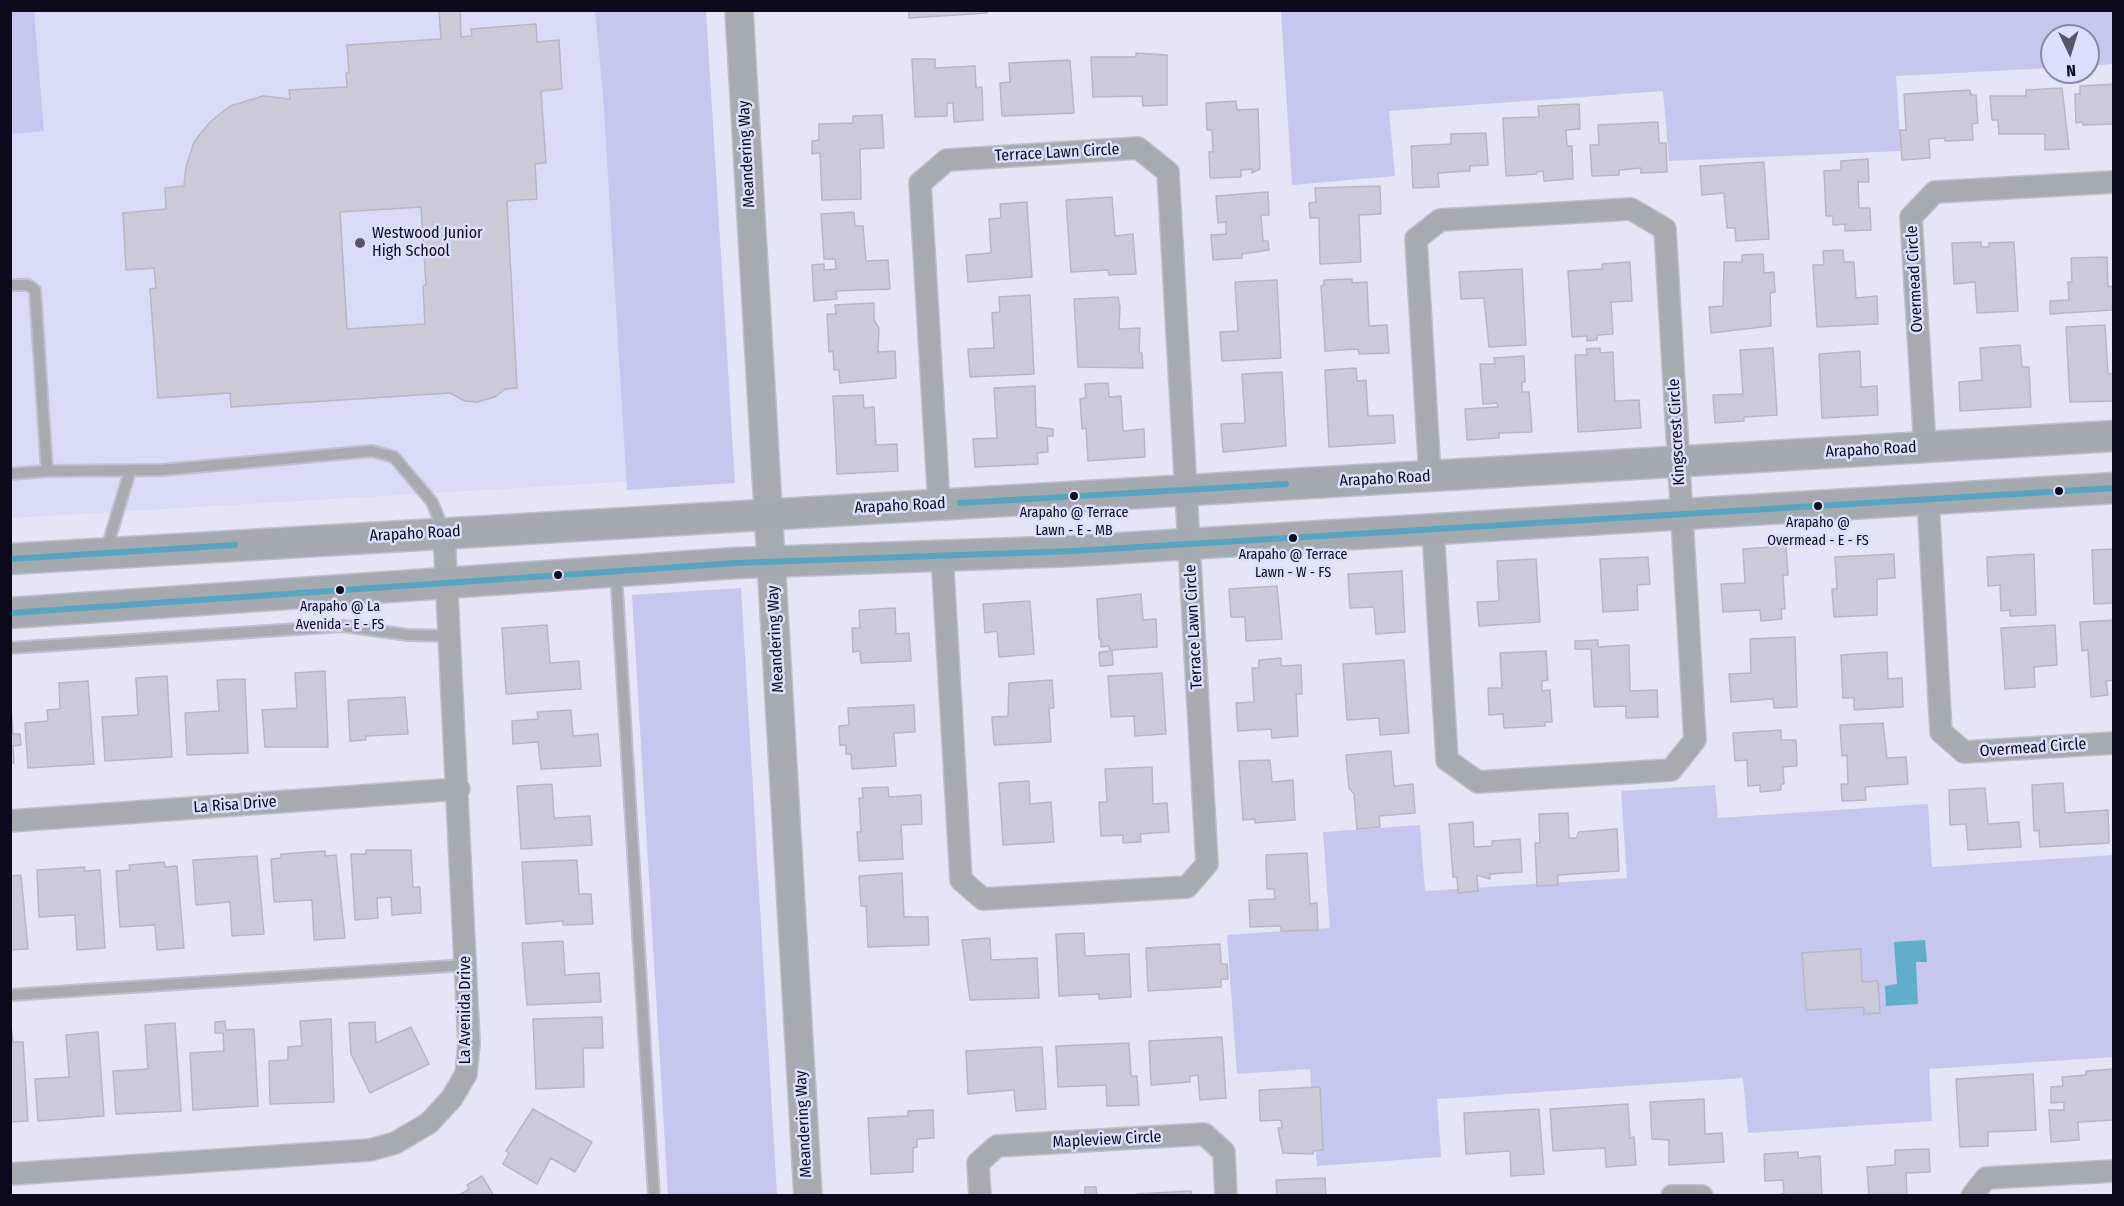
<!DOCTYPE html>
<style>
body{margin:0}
#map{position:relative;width:2124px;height:1206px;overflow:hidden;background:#e4e5f6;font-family:"Fira Sans Condensed",sans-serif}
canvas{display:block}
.frame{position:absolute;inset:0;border:12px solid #0b0b1d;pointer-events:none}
.north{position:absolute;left:2040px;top:24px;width:60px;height:60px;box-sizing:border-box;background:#dcdffe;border:2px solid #888aa4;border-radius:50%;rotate:176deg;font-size:16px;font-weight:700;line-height:24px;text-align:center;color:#0b0b1d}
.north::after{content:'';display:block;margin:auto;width:21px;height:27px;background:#575769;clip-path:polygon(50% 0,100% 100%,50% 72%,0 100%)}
</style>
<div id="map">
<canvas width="2124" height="1206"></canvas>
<div class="frame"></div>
<div class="north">N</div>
</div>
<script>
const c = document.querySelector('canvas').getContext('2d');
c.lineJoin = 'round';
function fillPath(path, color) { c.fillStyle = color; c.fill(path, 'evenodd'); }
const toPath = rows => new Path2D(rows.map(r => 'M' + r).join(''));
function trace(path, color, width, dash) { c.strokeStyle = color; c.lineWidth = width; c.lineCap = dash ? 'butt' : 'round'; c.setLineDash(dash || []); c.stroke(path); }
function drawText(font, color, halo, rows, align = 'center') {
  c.font = font + ' "Fira Sans Condensed",sans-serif'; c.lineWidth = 5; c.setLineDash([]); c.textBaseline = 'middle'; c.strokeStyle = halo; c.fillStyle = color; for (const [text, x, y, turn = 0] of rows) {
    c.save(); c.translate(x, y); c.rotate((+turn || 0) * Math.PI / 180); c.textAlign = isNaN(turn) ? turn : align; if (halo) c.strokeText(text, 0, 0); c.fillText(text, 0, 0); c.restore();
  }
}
fillPath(toPath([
 [11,11,698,11,721,476,11,518]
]), '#d9dbf7');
fillPath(toPath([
 [11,10,34,11,44,131,11,134],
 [595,11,706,11,735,483,627,490,603,94],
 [1281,11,2113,11,2113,64,2088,66,2088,36,2052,36,2052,68,1896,76,1901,151,1669,161,1663,91,1389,111,1395,176,1292,185],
 [741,588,777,1195,668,1195,632,595],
 [1715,785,1718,818,1928,804,1932,867,2113,855,2113,1057,1929,1069,1932,1121,1748,1133,1743,1078,1437,1099,1441,1157,1317,1166,1310,1069,1237,1074,1227,935,1330,928,1323,832,1420,825,1425,891,1627,878,1621,791]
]), '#c5c7ef');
fillPath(toPath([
 [1925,940,1927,962,1916,962,1918,1004,1886,1006,1885,986,1897,984,1894,942]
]), '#60aec9');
const building = toPath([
 [439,10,460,10,461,37,472,36,471,29,536,24,537,42,559,40,562,89,541,91,546,163,535,164,537,199,507,201,517,388,505,389,495,397,477,402,465,401,450,393,231,407,230,393,158,398,150,289,156,288,154,268,126,270,123,213,166,209,165,188,184,186,186,167,194,142,210,122,230,106,263,96,290,99,289,90,347,87,346,73,349,73,347,45,441,39,439,10],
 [421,207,426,285,423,286,425,324,347,329,340,212,421,207],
 [909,10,987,10,987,13,909,18,909,10],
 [1136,53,1167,55,1167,105,1143,106,1142,96,1093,97,1091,57,1136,57,1136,53],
 [912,59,935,59,935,68,975,66,976,88,982,87,983,120,954,122,953,103,947,103,947,116,915,117,912,59],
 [1070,60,1074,113,1002,116,1000,83,1010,82,1009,63,1070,60],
 [2114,84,2114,124,2083,125,2082,122,2076,123,2075,94,2080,94,2080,86,2114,84],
 [2062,88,2069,149,2045,150,2045,134,1999,134,1998,120,1992,120,1990,96,2026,96,2026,90,2062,88],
 [1970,90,1971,95,1976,95,1978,123,1972,124,1973,140,1945,141,1945,138,1929,139,1930,158,1902,160,1900,130,1906,130,1904,94,1970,90],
 [1236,101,1237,110,1258,109,1260,169,1252,173,1252,169,1241,170,1241,177,1210,178,1209,152,1213,152,1212,130,1207,130,1206,103,1236,101],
 [1579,104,1580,129,1566,130,1567,146,1572,146,1573,179,1544,181,1543,171,1536,172,1537,174,1506,176,1503,118,1539,117,1538,106,1579,104],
 [882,115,884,148,860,149,861,199,822,200,820,153,812,154,812,141,819,140,819,124,853,123,853,116,882,115],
 [1658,122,1659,143,1666,143,1667,172,1641,173,1641,168,1619,170,1619,175,1592,176,1590,145,1599,145,1598,125,1658,122],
 [1486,133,1488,165,1470,166,1470,171,1438,173,1439,187,1413,188,1411,146,1451,144,1451,134,1486,133],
 [1868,159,1869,182,1858,182,1859,208,1870,208,1871,230,1845,231,1845,224,1833,225,1833,216,1826,216,1824,171,1841,170,1841,161,1868,159],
 [1764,162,1769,239,1736,241,1735,228,1727,228,1724,193,1702,195,1700,166,1764,162],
 [1380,186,1381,214,1359,215,1361,262,1320,264,1319,218,1310,218,1309,203,1316,202,1315,188,1380,186],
 [1268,192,1269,215,1261,215,1263,241,1268,241,1269,250,1242,254,1242,258,1213,260,1211,235,1226,234,1226,222,1218,223,1216,196,1268,192],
 [1112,197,1115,236,1133,234,1136,274,1109,275,1108,270,1071,272,1066,200,1112,197],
 [1027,202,1032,277,968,282,966,255,991,253,989,219,1001,218,1000,204,1027,202],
 [854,212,855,226,863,226,866,261,888,260,890,289,836,291,837,299,814,301,812,265,824,264,824,270,836,269,835,259,824,259,821,214,854,212],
 [1981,242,1981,247,1989,247,1989,243,2014,242,2018,311,1977,313,1975,282,1954,284,1952,243,1981,242],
 [1843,250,1844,262,1854,262,1856,298,1877,296,1878,324,1817,327,1813,265,1824,265,1823,251,1843,250],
 [1763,254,1764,273,1774,272,1775,292,1770,293,1771,326,1711,333,1709,307,1723,306,1724,262,1742,262,1742,255,1763,254],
 [2107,257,2108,287,2114,286,2112,310,2050,314,2050,301,2069,300,2068,282,2072,282,2071,258,2107,257],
 [1630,262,1632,301,1611,302,1613,334,1597,335,1597,340,1587,341,1587,336,1572,337,1568,271,1602,269,1602,264,1630,262],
 [1522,269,1526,345,1489,347,1484,298,1461,299,1459,272,1522,269],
 [1352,279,1352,283,1367,282,1369,326,1387,325,1389,353,1359,354,1358,349,1325,351,1321,286,1324,285,1324,280,1352,279],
 [1277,280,1281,358,1222,361,1220,332,1238,331,1235,282,1277,280],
 [1030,295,1034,374,970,377,968,349,994,348,992,313,1000,312,999,297,1030,295],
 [1118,297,1120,307,1119,329,1140,328,1139,353,1142,353,1143,368,1078,367,1074,299,1118,297],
 [874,303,874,320,879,328,878,352,895,351,896,378,840,383,839,370,834,370,833,351,829,352,827,314,836,314,835,305,874,303],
 [2105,325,2108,374,2114,373,2114,401,2070,402,2066,327,2105,325],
 [2020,345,2022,367,2029,367,2031,407,1960,411,1959,382,1982,380,1980,348,2020,345],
 [1600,348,1600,353,1613,352,1615,401,1639,400,1641,428,1578,432,1575,355,1587,355,1586,349,1600,348],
 [1773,348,1777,415,1744,417,1744,421,1715,423,1713,395,1743,394,1740,350,1773,348],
 [1860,351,1861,387,1877,386,1878,415,1822,418,1819,354,1860,351],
 [1524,356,1525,382,1522,382,1522,392,1529,392,1532,432,1499,433,1499,438,1467,440,1465,409,1498,407,1497,403,1483,404,1480,364,1495,364,1494,358,1524,356],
 [1356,368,1357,381,1366,380,1368,416,1393,415,1395,443,1329,447,1325,370,1356,368],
 [1282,372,1286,446,1223,452,1221,424,1245,423,1242,374,1282,372],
 [1108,383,1109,397,1121,396,1123,431,1144,429,1145,457,1088,461,1086,428,1082,429,1080,399,1086,398,1085,384,1108,383],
 [1035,386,1036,427,1053,429,1053,436,1047,436,1048,452,1037,453,1038,464,975,467,973,439,997,438,994,388,1035,386],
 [863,395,864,408,874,407,876,445,897,444,898,471,837,474,833,396,863,395],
 [1786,546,1788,575,1783,575,1785,609,1781,609,1782,619,1761,621,1760,610,1723,612,1721,584,1745,583,1743,549,1786,546],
 [2114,549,2114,603,2094,604,2092,550,2114,549],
 [1894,554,1895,578,1877,579,1877,615,1834,617,1832,589,1837,589,1835,557,1894,554],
 [2034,554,2036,615,2010,616,2010,610,2001,611,2000,585,1988,586,1987,557,2034,554],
 [1648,557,1650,584,1637,585,1638,610,1603,612,1600,559,1648,557],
 [1536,559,1540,622,1479,626,1477,602,1499,601,1497,561,1536,559],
 [1402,571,1405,632,1376,634,1374,607,1350,608,1348,574,1402,571],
 [1277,586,1282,639,1246,641,1245,617,1231,617,1229,589,1277,586],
 [1141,594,1143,620,1156,619,1157,647,1112,650,1113,665,1100,666,1099,652,1110,651,1109,646,1101,647,1101,639,1099,639,1097,599,1141,594],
 [1030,601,1034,654,999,657,997,631,985,633,983,604,1030,601],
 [895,608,896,634,909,633,911,661,861,663,860,651,853,652,852,628,860,628,859,610,895,608],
 [2114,620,2114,680,2106,681,2108,695,2091,697,2088,650,2082,651,2080,622,2114,620],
 [547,625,550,663,579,661,581,689,506,694,502,628,547,625],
 [2055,625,2057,665,2034,667,2035,687,2005,689,2001,628,2055,625],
 [1795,637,1797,707,1774,708,1773,699,1731,702,1729,674,1751,673,1750,639,1795,637],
 [1598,640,1598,647,1629,645,1630,691,1657,690,1658,717,1626,718,1626,706,1594,707,1591,649,1575,649,1575,641,1598,640],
 [1546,651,1548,680,1542,681,1542,691,1550,690,1552,722,1545,722,1545,726,1504,728,1503,714,1489,715,1488,688,1502,688,1500,653,1546,651],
 [1887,652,1888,679,1902,678,1903,707,1854,710,1854,698,1843,698,1841,655,1887,652],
 [1281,658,1281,666,1301,665,1302,694,1296,694,1298,736,1272,738,1271,729,1238,731,1236,703,1254,702,1252,668,1259,668,1259,660,1281,658],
 [1404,660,1409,733,1380,735,1379,718,1347,720,1343,664,1404,660],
 [325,671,328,747,265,747,262,710,297,708,295,673,325,671],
 [1162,673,1166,734,1135,736,1134,716,1111,717,1108,676,1162,673],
 [167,676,172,757,105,761,102,717,138,715,136,678,167,676],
 [245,679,248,753,187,755,185,713,219,711,217,680,245,679],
 [1052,680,1054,708,1049,708,1051,742,994,745,992,717,1008,716,1009,683,1052,680],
 [88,681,94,764,28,768,25,723,48,721,47,710,60,709,59,683,88,681],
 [10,691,13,734,20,734,21,745,13,746,14,763,10,763,10,691],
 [405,697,408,734,366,736,366,740,350,741,348,700,405,697],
 [914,705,915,732,894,733,896,766,852,769,851,754,846,754,846,745,840,745,839,726,849,725,848,708,914,705],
 [571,710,573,736,598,734,601,766,541,769,538,742,513,744,512,721,538,719,537,712,571,710],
 [1883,723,1887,758,1906,757,1908,784,1865,787,1866,800,1842,801,1841,784,1848,784,1847,755,1842,756,1840,725,1883,723],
 [1781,730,1781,740,1796,740,1797,766,1783,767,1784,784,1781,784,1781,790,1760,792,1760,785,1748,786,1747,760,1735,761,1733,733,1781,730],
 [1391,751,1394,786,1413,784,1415,813,1379,816,1380,827,1357,829,1354,794,1349,788,1346,755,1391,751],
 [1270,760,1272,782,1293,780,1295,820,1255,823,1255,819,1243,820,1239,761,1270,760],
 [1152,767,1153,804,1167,803,1169,832,1140,834,1141,842,1123,843,1123,835,1101,836,1099,802,1107,802,1105,769,1152,767],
 [1029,781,1030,804,1051,802,1054,842,1003,845,999,783,1029,781],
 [2063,783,2065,813,2108,810,2109,843,2040,847,2039,830,2034,831,2032,785,2063,783],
 [552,784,554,818,590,816,592,845,521,849,517,786,552,784],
 [888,787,889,797,921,795,922,824,901,825,903,859,859,861,857,832,861,832,859,798,863,798,862,788,888,787],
 [1985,788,1988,824,2019,822,2021,847,1968,850,1966,824,1950,825,1949,790,1985,788],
 [1568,813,1569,838,1576,838,1579,832,1617,829,1619,871,1558,875,1558,885,1537,886,1535,843,1540,843,1539,814,1568,813],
 [1473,822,1474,847,1492,846,1492,841,1520,839,1522,872,1490,874,1490,879,1477,875,1478,891,1458,893,1457,877,1453,877,1449,824,1473,822],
 [366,850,411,850,413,887,420,887,421,913,392,915,391,897,377,898,378,918,355,920,351,854,366,854,366,850],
 [325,851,325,856,336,855,345,938,314,940,312,900,274,902,271,859,281,858,281,854,325,851],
 [1307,853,1310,904,1317,903,1318,930,1281,931,1281,926,1250,927,1249,900,1275,899,1274,889,1267,889,1266,855,1307,853],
 [257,856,264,934,232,936,230,902,196,905,193,860,257,856],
 [577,860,579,894,591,894,593,924,563,925,563,921,526,924,522,862,577,860],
 [164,862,165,867,177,866,184,948,157,950,155,925,120,927,116,871,130,870,129,865,164,862],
 [85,867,84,871,100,870,105,948,77,950,75,915,39,917,37,870,85,867],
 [902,873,904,917,928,917,929,945,868,947,866,906,861,906,859,876,902,873],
 [21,875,28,949,10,950,10,876,21,875],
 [1084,933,1085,956,1129,954,1131,997,1099,999,1099,994,1059,996,1056,934,1084,933],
 [990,938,991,960,1037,958,1039,998,970,1000,962,940,990,938],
 [563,941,565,975,599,973,601,1002,527,1005,522,943,563,941],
 [1220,944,1221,964,1227,964,1228,979,1221,979,1221,987,1148,991,1146,948,1220,944],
 [1861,949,1862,982,1878,981,1880,1013,1864,1014,1864,1007,1806,1010,1802,953,1861,949],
 [602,1017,603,1048,583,1048,584,1087,536,1089,533,1019,602,1017],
 [10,1018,13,1042,23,1042,28,1121,10,1122,10,1018],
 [331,1019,334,1102,270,1104,269,1061,288,1060,288,1047,302,1046,300,1021,331,1019],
 [225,1021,226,1030,254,1029,258,1106,193,1110,190,1053,224,1051,223,1033,215,1033,215,1022,225,1021],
 [375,1022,376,1043,411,1027,429,1064,370,1093,351,1054,349,1023,375,1022],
 [175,1023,181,1111,116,1114,113,1071,148,1069,145,1025,175,1023],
 [98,1032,104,1116,38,1121,35,1079,69,1077,66,1035,98,1032],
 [1222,1037,1226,1098,1200,1100,1198,1075,1190,1076,1190,1082,1151,1085,1149,1041,1222,1037],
 [1129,1043,1131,1076,1137,1076,1139,1105,1107,1106,1106,1085,1058,1087,1056,1046,1129,1043],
 [1042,1047,1046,1109,1016,1111,1014,1090,968,1094,966,1051,1042,1047],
 [2114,1069,2114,1120,2078,1122,2079,1140,2051,1142,2049,1110,2064,1110,2064,1102,2051,1103,2051,1087,2063,1086,2062,1077,2086,1075,2086,1071,2114,1069],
 [2033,1074,2036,1130,1988,1132,1988,1146,1960,1147,1956,1079,2033,1074],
 [1320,1087,1323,1150,1313,1151,1313,1154,1283,1153,1278,1128,1282,1128,1281,1120,1260,1121,1259,1090,1320,1087],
 [1704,1099,1705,1134,1722,1133,1724,1162,1669,1165,1669,1140,1652,1139,1650,1102,1704,1099],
 [1628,1104,1630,1138,1634,1137,1636,1165,1606,1167,1605,1148,1553,1151,1550,1109,1628,1104],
 [533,1109,592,1142,575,1172,551,1158,537,1184,503,1164,509,1153,506,1151,533,1109],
 [1539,1109,1544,1174,1511,1176,1510,1151,1466,1154,1464,1113,1539,1109],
 [933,1110,934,1138,917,1139,917,1147,913,1148,913,1172,871,1174,868,1118,908,1116,908,1111,933,1110],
 [1929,1149,1930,1172,1906,1173,1907,1196,1869,1196,1867,1167,1895,1165,1895,1150,1929,1149],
 [1798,1152,1798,1158,1820,1156,1822,1196,1777,1196,1784,1193,1783,1180,1765,1181,1764,1154,1798,1152],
 [482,1176,494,1196,458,1196,469,1189,467,1185,482,1176],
 [1325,1178,1326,1196,1277,1196,1276,1180,1325,1178],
 [1085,1187,1096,1187,1097,1196,1085,1196,1085,1187],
 [1191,1191,1192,1196,1137,1196,1137,1194,1191,1191]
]);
fillPath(building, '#ccc9d9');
trace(building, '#b8b5c6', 1.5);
const service = toPath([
 [10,285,28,285,35,290,47,471],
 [10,474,47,471,162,470,372,451,394,457,432,502,444,531],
 [106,551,130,471],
 [616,573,654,1196],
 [10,648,343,626,408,635,451,636],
 [10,995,466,965]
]);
const minor = toPath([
 [1925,447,1911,217,1935,192,2114,182],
 [1430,476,1416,239,1440,220,1631,209,1665,229,1695,740,1671,770,1478,782,1447,760,1433,529],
 [1928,500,1941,732,1964,752,2114,743],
 [939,504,920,183,947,160,1138,148,1168,172,1207,864,1187,887,983,899,961,880,942,554],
 [10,821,459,789],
 [10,1174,370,1150,395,1143,429,1123,452,1098,466,1074,469,1043,444,532],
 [980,1196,978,1163,997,1146,1204,1134,1224,1152,1226,1196],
 [1672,1196,1702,1196],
 [1972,1196,1986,1178,2114,1171]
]);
const tertiary = toPath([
 [739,10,808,1196]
]);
const secondary = toPath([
 [10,559,2114,436],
 [10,613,736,563,1073,551,2114,488]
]);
trace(service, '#bfbfcd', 14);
trace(minor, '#bfbfcd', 24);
trace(tertiary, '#bfbfcd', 30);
trace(secondary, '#bfbfcd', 33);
trace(service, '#a5abaf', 10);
trace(minor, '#a5abaf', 21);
trace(tertiary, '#a5abaf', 27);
trace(secondary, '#a5aab0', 30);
trace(toPath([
 [960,503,1286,484],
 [10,559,235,545],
 [10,613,736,563,1073,551,2114,488]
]), '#58a5bf', 6);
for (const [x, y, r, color] of [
 [360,243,6,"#575769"],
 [2059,491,5,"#0b0b1d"],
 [1074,496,5,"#0b0b1d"],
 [1818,506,5,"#0b0b1d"],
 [1293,538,5,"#0b0b1d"],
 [558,575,5,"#0b0b1d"],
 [340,590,5,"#0b0b1d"]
]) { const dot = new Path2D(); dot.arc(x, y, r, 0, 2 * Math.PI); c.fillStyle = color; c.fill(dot); trace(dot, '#dcdffe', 2); }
drawText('14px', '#0b0b1d', '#dcdffe', [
 ["Arapaho @ Terrace",1074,513],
 ["Lawn - E - MB",1074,531],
 ["Arapaho @",1818,523],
 ["Overmead - E - FS",1818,541],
 ["Arapaho @ Terrace",1293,555],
 ["Lawn - W - FS",1293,573],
 ["Arapaho @ La",340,607],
 ["Avenida - E - FS",340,625]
]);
drawText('16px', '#0b0b1d', '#dcdffe', [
 ["Terrace Lawn Circle",1057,153,-3],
 ["Meandering Way",747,154,-93],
 ["Overmead Circle",1915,279,-93],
 ["Kingscrest Circle",1677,432,-93],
 ["Arapaho Road",1871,450,-3],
 ["Arapaho Road",1385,479,-3],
 ["Arapaho Road",900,506,-3],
 ["Arapaho Road",415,534,-3],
 ["Terrace Lawn Circle",1194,627,-93],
 ["Meandering Way",776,639,-93],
 ["Overmead Circle",2033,748,-4],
 ["La Risa Drive",235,805,-4],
 ["La Avenida Drive",466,1010,-90],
 ["Meandering Way",804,1124,-93],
 ["Mapleview Circle",1107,1140,-3]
]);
drawText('16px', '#0b0b1d', '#dcdffe', [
 ["Westwood Junior",372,234],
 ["High School",372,252]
], 'left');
</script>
